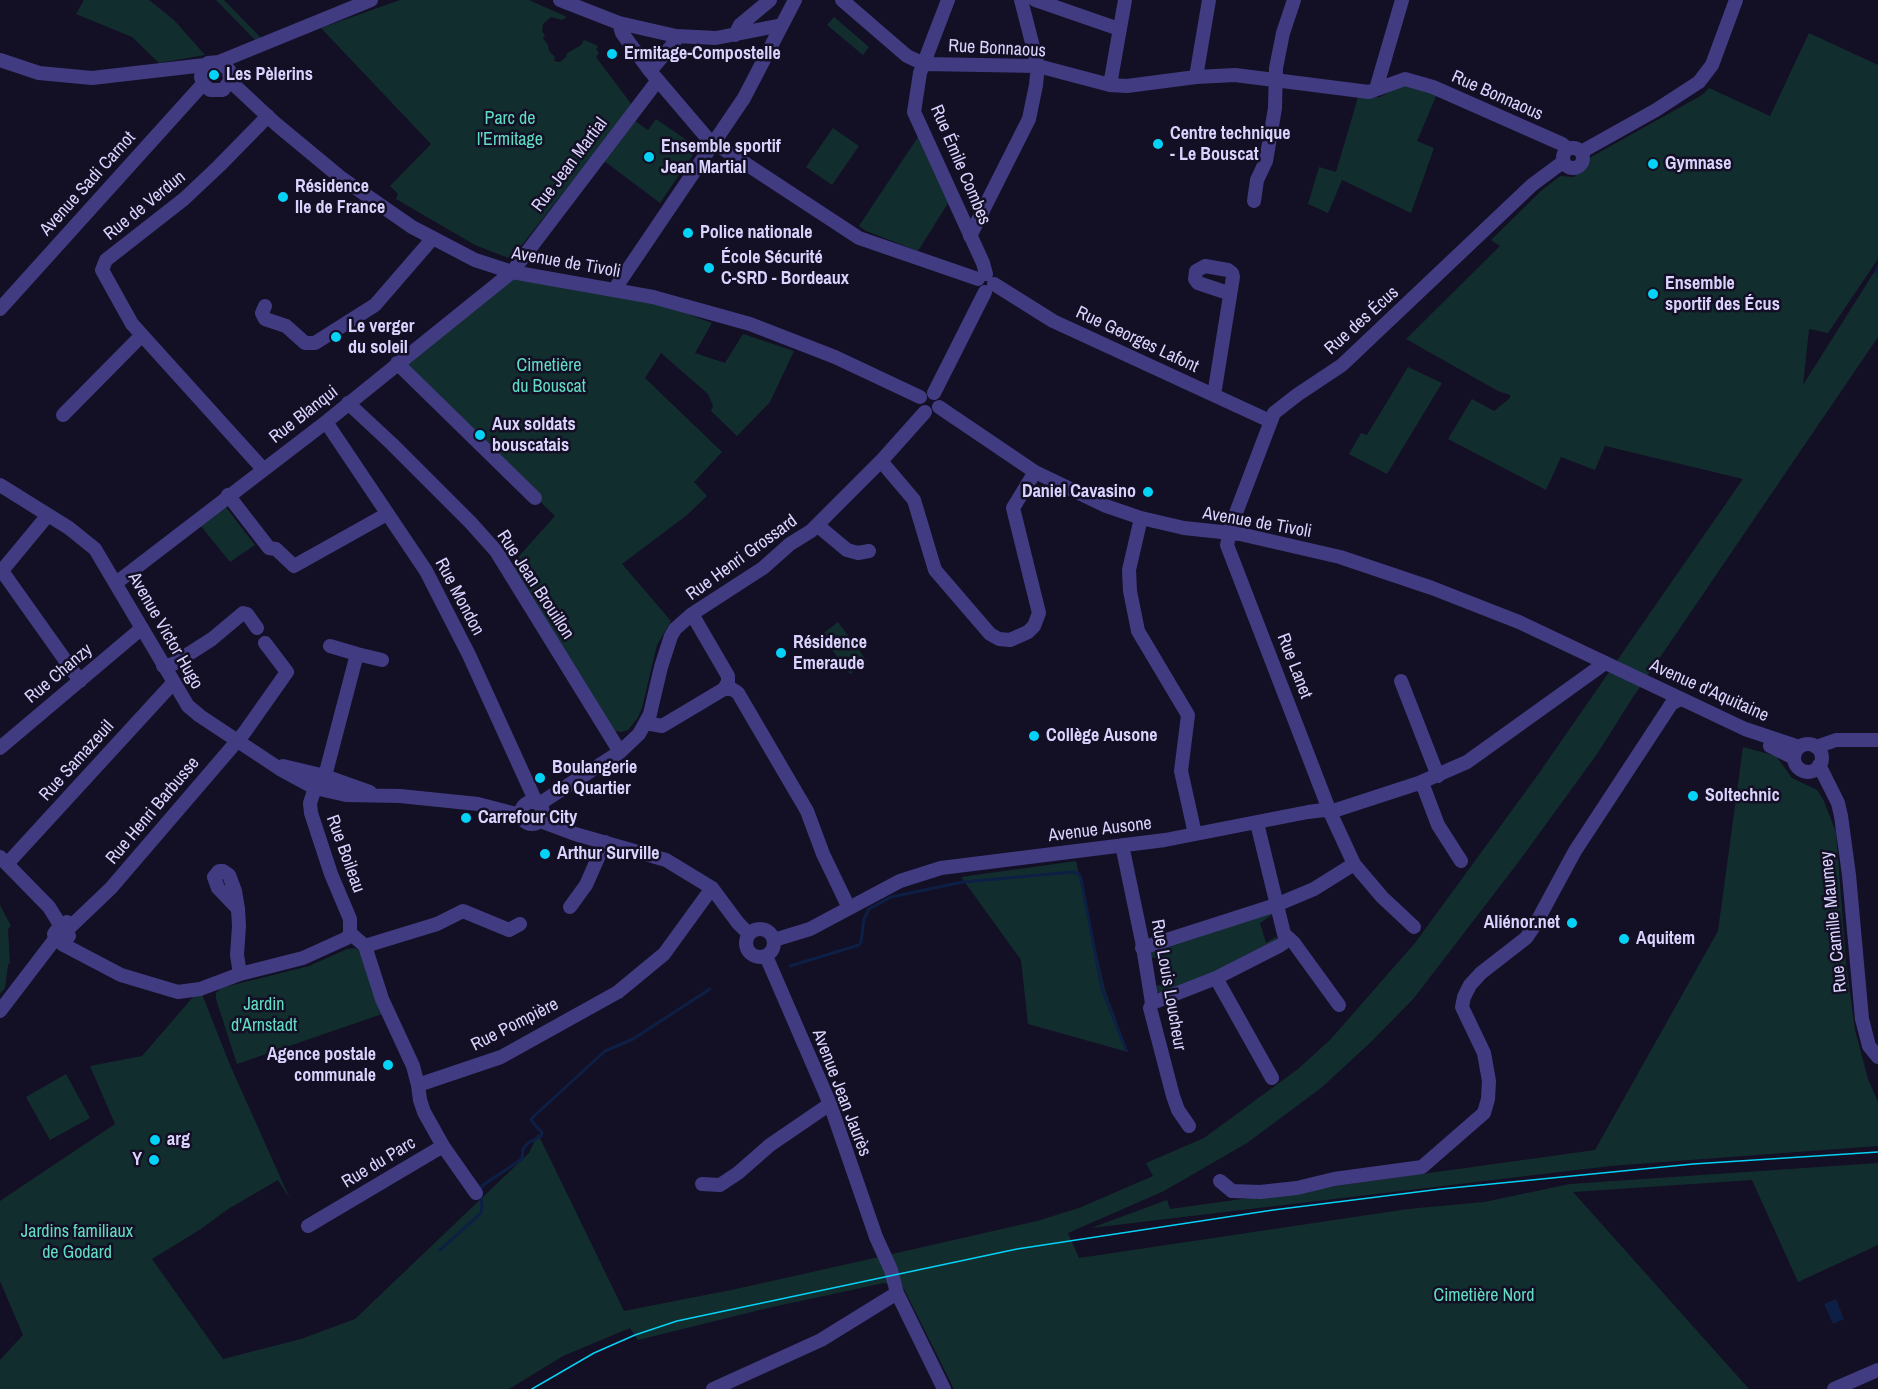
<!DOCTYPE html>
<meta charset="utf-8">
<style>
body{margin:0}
canvas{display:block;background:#130f24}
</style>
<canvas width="1878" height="1389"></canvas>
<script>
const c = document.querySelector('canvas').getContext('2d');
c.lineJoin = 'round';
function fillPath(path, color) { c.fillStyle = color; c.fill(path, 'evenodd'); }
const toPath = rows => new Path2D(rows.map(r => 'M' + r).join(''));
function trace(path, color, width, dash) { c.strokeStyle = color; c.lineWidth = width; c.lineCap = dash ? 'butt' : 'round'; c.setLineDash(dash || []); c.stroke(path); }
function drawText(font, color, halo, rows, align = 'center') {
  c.font = font + ' "Archivo Narrow",sans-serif'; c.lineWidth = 5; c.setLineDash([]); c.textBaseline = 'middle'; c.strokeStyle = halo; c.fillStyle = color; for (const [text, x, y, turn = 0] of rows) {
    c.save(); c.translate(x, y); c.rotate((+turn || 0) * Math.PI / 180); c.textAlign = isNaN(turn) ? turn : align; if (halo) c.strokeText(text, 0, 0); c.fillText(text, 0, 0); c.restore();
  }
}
fillPath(toPath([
 [84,0,149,0,174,20,205,55,159,63,132,37,76,14],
 [216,0,224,0,261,38,255,40],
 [400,0,529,0,567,17,562,20,551,17,543,24,542,31,545,36,543,38,548,45,549,51,555,57,554,61,560,62,567,56,566,54,581,45,584,40,596,45,598,47,596,49,599,53,596,57,632,105,511,259,475,245,396,199,398,194,390,186,431,144,321,28],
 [834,17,869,47,863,55,827,25],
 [1809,33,1878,65,1878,259,1828,333,1809,329,1803,385,1878,266,1878,337,1633,697,1597,754,1520,860,1414,998,1371,1042,1321,1088,1247,1143,1164,1191,1068,1233,1079,1258,1408,1209,1484,1202,1570,1184,1878,1163,1878,1245,1798,1282,1752,1180,1573,1192,1749,1389,954,1389,902,1285,884,1283,768,1308,638,1340,630,1328,563,1356,509,1389,0,1389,0,1360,23,1335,0,1281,0,1201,115,1124,90,1066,142,1056,200,989,230,1065,290,1199,278,1180,228,1209,201,1229,152,1259,223,1359,301,1339,355,1319,529,1153,538,1134,624,1311,736,1289,888,1255,1037,1221,1079,1208,1153,1176,1146,1163,1204,1138,1298,1069,1330,1040,1415,943,1537,776,1743,479,1605,446,1595,470,1561,457,1546,490,1448,439,1472,399,1494,411,1510,398,1510,395,1498,391,1406,339,1500,246,1491,240,1541,191,1560,176,1574,177,1591,157,1702,95,1709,88,1770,116],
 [1402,85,1437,94,1417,141,1434,148,1411,213,1342,180,1328,213,1308,204,1319,167,1336,172,1358,97,1380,97],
 [656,119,691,143,690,145,696,150,660,203,604,161,635,121,648,130],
 [833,128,859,146,832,185,806,167],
 [918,137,948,203,918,251,866,231,859,226],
 [512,272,687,305,685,313,712,323,695,353,725,363,743,334,794,351,770,402,737,436,711,411,713,406,708,394,661,353,645,378,722,452,694,482,707,496,687,515,622,564,671,621,657,645,642,708,637,719,628,730,621,732,615,731,611,727,511,565,555,516,397,363],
 [1408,367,1442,383,1387,474,1349,454,1361,433,1367,435],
 [225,506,255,545,230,562,200,525],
 [838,622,867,661,850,674,821,635],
 [1743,747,1776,756,1792,778,1817,790,1823,799,1836,832,1846,962,1855,1030,1868,1079,1878,1102,1878,1146,1610,1166,1091,1228,1167,1200,1170,1209,1595,1150,1718,931],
 [1076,861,1105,990,1128,1052,1028,1024,1021,960,961,877],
 [0,905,11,926,8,929,10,963,8,965,5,988,0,994],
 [1268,912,1272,915,1260,923,1266,943,1277,936,1273,946,1164,994,1154,991,1154,986,1162,985,1157,958,1148,957,1152,951],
 [355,948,361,952,382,1014,237,1064,216,999,216,993,221,988,309,966,347,949],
 [66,1074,90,1118,50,1140,26,1097]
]), '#122d2e');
fillPath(toPath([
 [1836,1299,1844,1319,1833,1324,1824,1304]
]), '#0d1f45');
trace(toPath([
 [1876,272,1878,266],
 [1878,275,1878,276],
 [790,966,859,945,861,942,864,919,869,909,891,897,963,882,1073,872,1079,874,1081,879,1102,989,1126,1050],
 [440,1250,481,1213,482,1207,480,1190,483,1185,522,1159,523,1149,528,1143,541,1136,542,1133,531,1120,532,1118,605,1051,633,1039,710,989]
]), '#0d1f45', 3);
trace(toPath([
 [560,0,619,23,676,36,716,38,782,25],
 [842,0,907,56,924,64,1038,66,1110,85,1127,86,1196,77,1235,75,1369,92,1405,79,1433,87,1562,144,1568,149],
 [948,0,920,73,914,112,983,263,986,274],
 [1035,0,1119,29],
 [619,23,622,33,650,71,708,139,859,238,978,279],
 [735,35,740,25,770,0],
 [0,60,39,73,92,78,205,65],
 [219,62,229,70,230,81,223,90,210,90,203,84,201,77,203,69,208,63,219,62,371,0],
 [650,71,674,43,676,36],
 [1196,77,1209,0],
 [230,81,276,124,340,177,412,227,475,260,512,272,653,297,750,324,835,357,920,397],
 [1110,85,1125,0],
 [1376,89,1402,0],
 '1563 158a10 10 0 1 1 20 0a10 10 0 1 1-20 0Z',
 [1581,152,1656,110,1699,82,1712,65,1736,0],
 [1254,201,1257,180,1266,161,1275,108,1276,68,1283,33,1294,0],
 [970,236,1029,119,1036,85,1038,66,1021,0],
 [994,284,1053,321,1270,421],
 [614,290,744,98,795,0],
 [265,306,262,313,265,319,286,326,305,343,315,343,375,305,433,238],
 [0,309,203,84],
 [397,363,535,498],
 [934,393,985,292],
 [1214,395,1233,277,1232,273,1228,270,1205,266,1196,271,1195,279,1198,283,1225,292,1229,295],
 [348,403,392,444,471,523,496,551,620,752],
 [939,407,1035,472,1106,506,1141,518,1184,528,1240,534,1340,557,1432,588,1519,622,1745,729,1799,747],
 [63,415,142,335],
 [326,422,426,571,469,655,536,802],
 [881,461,914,500,935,570,990,634,999,639,1010,640,1028,632,1034,626,1039,613,1013,508,1035,472],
 [263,469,132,324,102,270,106,260,184,199,219,166,268,116],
 [0,485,69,528,95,549,188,706,200,716,280,769,315,788,346,795,400,796,478,804,520,815],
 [228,495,269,548,276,549,294,566,387,514],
 [1141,518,1129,570,1130,591,1138,631,1188,715,1181,771,1195,834],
 [817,525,847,550,858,553,869,551],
 [2,571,80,681],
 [0,573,48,515],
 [116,583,326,422,512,272,658,80],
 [692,614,728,676,728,682,724,689],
 [357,654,382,660],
 [163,666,173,664,212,639,243,613,247,614,257,628],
 [1401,681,1438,776],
 [646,723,662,726,724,689,732,689,738,693,807,811,823,854,849,908],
 '1794 758a14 14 0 1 1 28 0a14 14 0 1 1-28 0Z',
 [1770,746,1794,758],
 [1816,747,1836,740,1878,740],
 [0,748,142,628],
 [1819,765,1838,803,1841,816,1849,875,1862,1019,1869,1046,1878,1057],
 [283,766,325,776,370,792],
 [325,776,357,654,330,646],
 [1419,783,1424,788,1438,825,1461,861],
 [315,788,310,803,311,813,331,874,350,919,350,933],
 '521 813a11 11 0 1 1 22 0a11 11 0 1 1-22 0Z',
 [539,804,620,752,639,734,650,714,661,667,671,636,675,629,692,614,763,568,790,544,811,531,883,459,925,412],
 [540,821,575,834,666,860,712,888,738,923,749,934],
 [1257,823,1284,934,1294,943,1339,1005],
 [1122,845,1142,941,1152,1003,1150,1008,1173,1096,1178,1110,1189,1126],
 [0,857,49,907,62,928,67,922],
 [7,864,173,683],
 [570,907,586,885,605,842],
 [238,909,218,888,214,877,219,871,223,871,229,875,235,891,238,909,239,926,237,955,240,974],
 [1414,927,1382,897,1354,864,1330,812,1227,545,1231,526,1274,413,1297,395,1342,365,1532,185,1563,162],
 '746 943a14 14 0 1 1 28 0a14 14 0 1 1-28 0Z',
 [67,930,111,888,244,733,287,672,265,643],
 [350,933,365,946,382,999,413,1066,418,1085,501,1057,618,992,664,954,712,888],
 [774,940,810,929,900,881,941,868,1165,840,1308,812,1324,810,1330,812,1419,783,1467,762,1605,663],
 [62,944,121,975,178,992,200,989,240,974,303,958,347,938,350,933],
 [365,946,437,924,463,911,509,930,520,924],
 [1142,948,1276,905,1314,889,1354,864],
 [766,956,830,1104,876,1237,891,1270,897,1293,944,1389],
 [1216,978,1272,1078],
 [1152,1003,1216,978,1279,946,1289,939],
 [0,1011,55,939,54,934,57,930,66,929,69,936],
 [443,1146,476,1193],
 [1220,1181,1232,1191,1260,1192,1297,1188,1334,1179,1422,1167,1484,1113,1488,1099,1489,1081,1484,1053,1462,1007,1464,997,1470,985,1481,973,1526,938,1535,925,1575,851,1672,703,1681,699],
 [702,1184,720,1185,738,1173,770,1145,830,1104],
 [308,1226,443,1146,424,1112,420,1100,418,1085],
 [713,1389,821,1340,897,1293],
 [1834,1389,1878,1370]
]), '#413b82', 14);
trace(toPath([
 [532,1389,594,1353,635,1335,677,1321,1017,1249,1273,1210,1441,1189,1693,1164,1878,1152]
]), '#05d2f7', 1.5);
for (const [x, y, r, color] of [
 [612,54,6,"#05d2f7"],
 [214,75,6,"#05d2f7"],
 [1158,144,6,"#05d2f7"],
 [649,157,6,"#05d2f7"],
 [1653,164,6,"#05d2f7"],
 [283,197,6,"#05d2f7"],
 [688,233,6,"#05d2f7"],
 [709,268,6,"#05d2f7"],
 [1653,294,6,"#05d2f7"],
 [336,337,6,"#05d2f7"],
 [480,435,6,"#05d2f7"],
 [1148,492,6,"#05d2f7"],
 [781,653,6,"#05d2f7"],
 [1034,736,6,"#05d2f7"],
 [540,778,6,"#05d2f7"],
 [1693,796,6,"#05d2f7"],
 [466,818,6,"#05d2f7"],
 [545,854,6,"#05d2f7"],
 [1572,923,6,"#05d2f7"],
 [1624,939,6,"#05d2f7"],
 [388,1065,6,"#05d2f7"],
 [155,1140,6,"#05d2f7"],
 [154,1160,6,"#05d2f7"]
]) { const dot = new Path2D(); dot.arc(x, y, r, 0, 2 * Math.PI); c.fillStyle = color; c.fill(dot); trace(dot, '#130f24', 2); }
drawText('18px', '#dad3fe', '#130f24', [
 ["Rue Bonnaous",997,49,3],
 ["Rue Bonnaous",1497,96,24],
 ["Rue Jean Martial",570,165,-53],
 ["Rue Émile Combes",960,165,67],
 ["Avenue Sadi Carnot",88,184,-48],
 ["Rue de Verdun",145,206,-39],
 ["Avenue de Tivoli",566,263,10],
 ["Rue des Écus",1362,321,-42],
 ["Rue Georges Lafont",1137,340,25],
 ["Rue Blanqui",304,415,-38],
 ["Avenue de Tivoli",1257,523,10],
 ["Rue Henri Grossard",742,558,-36],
 ["Rue Jean Brouillon",535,585,57],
 ["Rue Mondon",459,597,62],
 ["Avenue Victor Hugo",165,631,60],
 ["Rue Lanet",1294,666,69],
 ["Rue Chanzy",59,674,-40],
 ["Avenue d'Aquitaine",1709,691,24],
 ["Rue Samazeuil",77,761,-48],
 ["Rue Henri Barbusse",153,811,-50],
 ["Avenue Ausone",1100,830,-7],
 ["Rue Boileau",345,854,70],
 ["Rue Camille Maumey",1834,922,-96],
 ["Rue Louis Loucheur",1168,985,80],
 ["Rue Pompière",515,1025,-27],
 ["Avenue Jean Jaurès",841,1093,69],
 ["Rue du Parc",379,1163,-31]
]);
drawText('bold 18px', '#dad3fe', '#130f24', [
 ["Ermitage-Compostelle",624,54],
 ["Les Pèlerins",226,75],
 ["Centre technique",1170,134],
 ["- Le Bouscat",1170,155],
 ["Ensemble sportif",661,147],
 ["Jean Martial",661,168],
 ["Gymnase",1665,164],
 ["Résidence",295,187],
 ["Ile de France",295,208],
 ["Police nationale",700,233],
 ["École Sécurité",721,258],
 ["C-SRD - Bordeaux",721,279],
 ["Ensemble",1665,284],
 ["sportif des Écus",1665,305],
 ["Le verger",348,327],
 ["du soleil",348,348],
 ["Aux soldats",492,425],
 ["bouscatais",492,446],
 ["Daniel Cavasino",1136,492,"right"],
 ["Résidence",793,643],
 ["Emeraude",793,664],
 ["Collège Ausone",1046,736],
 ["Boulangerie",552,768],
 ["de Quartier",552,789],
 ["Soltechnic",1705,796],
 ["Carrefour City",478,818],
 ["Arthur Surville",557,854],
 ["Aliénor.net",1560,923,"right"],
 ["Aquitem",1636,939],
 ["Agence postale",376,1055,"right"],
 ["communale",376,1076,"right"],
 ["arg",167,1140],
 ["Y",142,1160,"right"]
], 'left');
drawText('18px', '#60ddc4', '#130f24', [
 ["Parc de",510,119],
 ["l'Ermitage",510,140],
 ["Cimetière",549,366],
 ["du Bouscat",549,387],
 ["Jardin",264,1005],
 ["d'Arnstadt",264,1026],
 ["Jardins familiaux",77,1232],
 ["de Godard",77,1253],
 ["Cimetière Nord",1484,1296]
]);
</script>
